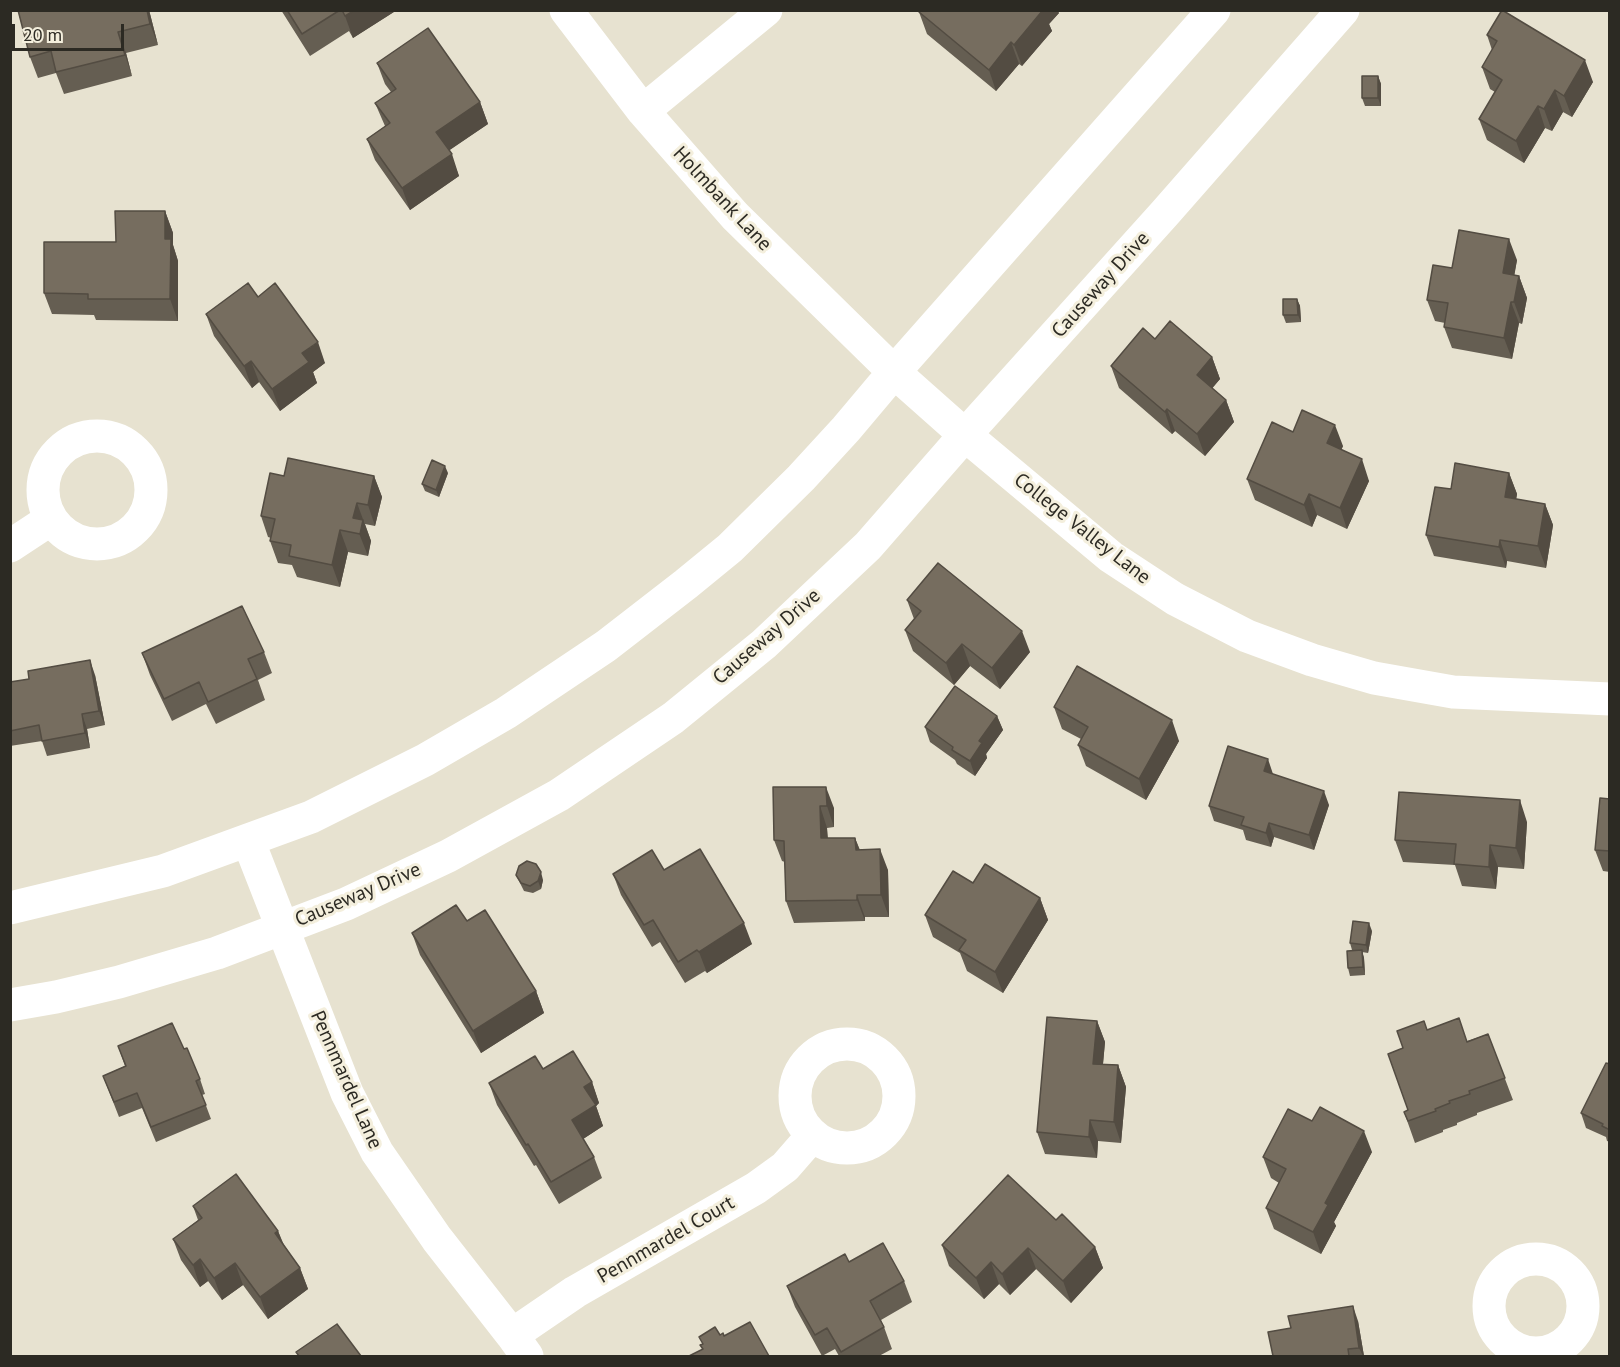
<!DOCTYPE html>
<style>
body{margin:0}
#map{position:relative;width:1620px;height:1367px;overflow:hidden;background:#e7e2d0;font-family:"PT Sans",sans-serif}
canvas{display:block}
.frame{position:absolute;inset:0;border:12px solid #2c2a23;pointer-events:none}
.scale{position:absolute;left:12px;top:24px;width:112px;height:27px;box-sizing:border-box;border:3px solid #2c2a23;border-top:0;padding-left:8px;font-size:18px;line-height:21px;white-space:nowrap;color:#2c2a23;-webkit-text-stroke:4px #f4efdd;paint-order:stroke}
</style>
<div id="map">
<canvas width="1620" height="1367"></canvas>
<div class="frame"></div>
<div class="scale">20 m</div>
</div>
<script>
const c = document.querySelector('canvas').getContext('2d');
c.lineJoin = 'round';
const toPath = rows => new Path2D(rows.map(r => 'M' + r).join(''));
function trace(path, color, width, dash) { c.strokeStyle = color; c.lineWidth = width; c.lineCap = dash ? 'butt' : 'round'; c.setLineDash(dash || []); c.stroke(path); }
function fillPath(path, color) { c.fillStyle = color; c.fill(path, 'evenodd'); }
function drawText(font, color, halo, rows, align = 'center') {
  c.font = font + ' "PT Sans",sans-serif'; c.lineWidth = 6; c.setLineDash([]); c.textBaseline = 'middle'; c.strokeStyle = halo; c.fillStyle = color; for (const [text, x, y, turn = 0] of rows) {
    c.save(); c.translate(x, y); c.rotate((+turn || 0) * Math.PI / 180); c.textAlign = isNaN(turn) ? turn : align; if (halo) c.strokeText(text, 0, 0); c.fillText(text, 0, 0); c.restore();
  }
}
trace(toPath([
 [566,10,643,111,735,216,894,372,965,435,1111,557,1175,599,1247,636,1312,660,1374,678,1453,692,1610,699],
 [643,111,766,10],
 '43 490a54 54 0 1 1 108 0a54 54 0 1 1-108 0Z',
 [10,546,51,519],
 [248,840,347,1093,377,1152,437,1239,512,1335,527,1356],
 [10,908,163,871,311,817,425,760,506,713,606,646,686,584,730,548,801,478,846,429,894,372,1214,10],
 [10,1005,56,997,119,982,217,953,346,904,448,856,559,795,673,718,764,644,868,546,965,435,1165,213,1343,10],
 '795 1096a52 52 0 1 1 104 0a52 52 0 1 1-104 0Z',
 '1489 1306a47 47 0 1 1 94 0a47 47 0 1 1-94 0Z',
 [512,1335,575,1292,756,1188,785,1167,812,1136]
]), '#fff', 33);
fillPath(toPath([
 [18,10,149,10,158,45,126,53,132,76,64,94,56,73,38,78,30,57],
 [281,10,397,10,353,38,349,31,310,56],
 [919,12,1059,13,1049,24,1052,31,1022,66,1019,64,996,91,927,34],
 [1487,35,1593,82,1572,117,1563,112,1552,131,1545,128,1524,163,1487,140,1479,119,1495,92,1490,89,1482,67,1492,50],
 [377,63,480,102,488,124,449,150,459,176,410,210,375,160,367,139,385,126,375,103,391,92,385,84],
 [1378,76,1381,84,1381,106,1365,106,1362,98],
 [165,211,173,233,173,245,178,261,178,321,96,320,94,315,52,314,44,293,116,242],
 [1517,260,1514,275,1519,276,1527,298,1522,324,1519,323,1512,359,1452,348,1444,327,1445,323,1435,321,1427,300,1452,268],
 [258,297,325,363,313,372,317,383,280,411,259,382,252,388,214,336,206,314],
 [1297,299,1300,306,1301,322,1286,323,1283,315],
 [1155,339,1212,357,1220,379,1212,388,1226,400,1234,422,1205,456,1175,431,1172,434,1119,388,1111,366],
 [1293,432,1343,446,1341,450,1369,481,1347,529,1317,515,1312,527,1255,500,1247,479],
 [448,473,439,497,425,491,422,484],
 [1509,473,1517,494,1516,499,1545,504,1553,525,1546,568,1507,561,1506,568,1434,556,1426,535],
 [284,476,374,476,382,497,375,526,365,524,371,541,368,556,348,552,340,587,297,577,292,565,278,563,270,541,271,538,268,537,261,516],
 [907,600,1030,652,1000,689,970,666,954,685,913,651,905,630,914,619],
 [264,652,272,673,258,680,265,700,216,724,206,704,172,721,150,675,142,653],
 [95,675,105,725,87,729,90,748,47,756,42,741,10,746,10,682],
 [1054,707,1179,741,1146,800,1086,766,1078,745,1081,739,1062,729],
 [997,716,1003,730,986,754,987,758,975,776,957,764,955,760,930,742,925,727],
 [1273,774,1329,805,1314,850,1274,837,1271,847,1246,840,1243,830,1214,821,1209,806],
 [773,787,834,808,834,827,827,828,828,838,855,838,860,850,888,870,889,917,865,917,865,921,794,923,786,901,785,862,782,861,774,840],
 [1610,799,1610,872,1603,871,1595,850],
 [1527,822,1524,869,1498,867,1496,889,1462,886,1455,865,1403,862,1395,840],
 [664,870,752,944,707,973,705,971,685,983,660,942,652,947,621,895,613,874],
 [516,875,543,880,541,889,533,893,524,891],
 [973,883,1040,898,1048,920,1003,993,967,971,960,953,933,937,925,915],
 [467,921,536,991,544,1013,481,1053,420,955,412,933],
 [1372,931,1368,953,1362,952,1364,958,1365,975,1350,976,1348,968,1356,951,1352,950,1350,943],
 [1097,1021,1105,1042,1103,1064,1118,1065,1126,1087,1121,1143,1098,1141,1097,1158,1045,1154,1037,1132],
 [1427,1030,1467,1041,1488,1034,1513,1100,1477,1113,1477,1115,1457,1123,1457,1125,1443,1130,1443,1132,1415,1143,1404,1112,1408,1110,1403,1048],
 [118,1046,184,1049,200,1079,205,1094,202,1095,211,1119,156,1142,142,1108,119,1117,103,1076,125,1066],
 [1610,1064,1610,1142,1607,1141,1606,1137,1586,1128,1581,1113],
 [543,1069,592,1082,599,1103,596,1106,603,1126,583,1139,594,1157,602,1178,559,1204,536,1165,534,1166,497,1105,489,1083],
 [1372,1152,1334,1222,1336,1226,1321,1254,1274,1229,1266,1208,1279,1183,1271,1178,1263,1157],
 [193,1206,278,1231,284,1245,300,1268,308,1289,268,1319,243,1285,222,1300,208,1281,200,1287,181,1260,173,1239,198,1220],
 [1056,1220,1095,1247,1103,1268,1071,1303,1036,1269,1010,1295,999,1284,984,1299,949,1266,942,1245],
 [849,1262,904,1281,912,1302,881,1320,884,1327,892,1349,879,1356,839,1356,835,1349,822,1356,795,1307,787,1286],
 [1358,1321,1364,1356,1273,1356]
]), '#655e52');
fillPath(toPath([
 [147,10,149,10,158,45,150,24],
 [355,10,397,10,353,38,345,16],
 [1041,10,1058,10,1059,13,1049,24,1052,31,1022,66,1014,45],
 [118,32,126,53,132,76,125,55],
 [1011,42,1019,64,996,91,989,70],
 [1585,60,1593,82,1572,117,1564,96],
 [1378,76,1381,84,1381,106,1378,98],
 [1555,90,1563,112,1552,131,1544,109],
 [480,102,488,124,444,154,436,132],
 [1538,106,1545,128,1524,163,1516,141],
 [452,154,459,176,410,210,402,188],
 [165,211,173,233,173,245,178,261,178,321,170,299,165,239],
 [1509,239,1517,260,1511,295,1503,273],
 [1519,276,1527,298,1522,324,1514,302],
 [1297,299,1300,306,1301,322,1298,315],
 [1511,302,1519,323,1512,359,1504,338],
 [318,342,325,363,313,372,317,383,280,411,272,389,302,353],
 [1212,357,1220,379,1205,397,1197,375],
 [251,361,259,382,252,388,244,366],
 [1226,400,1234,422,1205,456,1197,434],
 [1167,409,1175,431,1172,434,1165,412],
 [1335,425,1343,446,1335,465,1327,443],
 [1362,459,1369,481,1347,529,1340,508],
 [445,466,448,473,439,497,436,490],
 [1509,473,1517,494,1513,519,1505,497],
 [374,476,382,497,375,526,368,505],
 [1309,494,1317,515,1312,527,1304,505],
 [357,503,371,541,368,556,353,518],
 [1545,504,1553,525,1546,568,1538,546],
 [340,530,348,552,340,587,332,565],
 [1500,540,1507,561,1506,568,1499,547],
 [1022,631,1030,652,1000,689,992,668],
 [962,644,970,666,954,685,946,663],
 [90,660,95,675,105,725,99,711],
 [82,714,87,729,90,748,85,733],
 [997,716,1003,730,986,754,987,758,975,776,970,761,979,741],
 [1172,720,1179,741,1146,800,1139,779],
 [1268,759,1273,774,1269,786,1264,771],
 [826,787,834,808,834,827,827,806],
 [1324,791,1329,805,1314,850,1309,835],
 [1520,800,1527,822,1524,869,1516,848],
 [820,806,827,828,828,860,821,838],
 [1269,823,1274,837,1271,847,1266,833],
 [855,838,863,859,856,850],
 [1490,845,1498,867,1496,889,1489,867],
 [880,849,888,870,889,917,881,895],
 [541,872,543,880,541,889,538,881],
 [857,895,865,917,865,921,857,900],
 [1040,898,1048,920,1003,993,995,972],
 [744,923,752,944,707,973,699,952],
 [1369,923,1372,931,1368,953,1366,945],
 [1362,950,1364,958,1365,975,1363,967],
 [536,991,544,1013,481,1053,473,1031],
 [1097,1021,1105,1042,1101,1085,1093,1064],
 [1118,1065,1126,1087,1121,1143,1114,1122],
 [592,1082,599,1103,596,1106,603,1126,580,1141,572,1120,584,1087],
 [1090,1120,1098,1141,1097,1158,1089,1137],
 [1364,1131,1372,1152,1334,1222,1336,1226,1321,1254,1313,1232,1325,1203],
 [278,1231,286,1252,275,1233],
 [1095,1247,1103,1268,1071,1303,1063,1281],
 [1028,1248,1036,1269,1010,1295,1002,1274],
 [200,1259,208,1281,200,1287,193,1265],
 [991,1262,999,1284,984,1299,976,1278],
 [235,1263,243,1285,222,1300,214,1278],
 [300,1268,308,1289,268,1319,260,1297],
 [1353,1306,1358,1321,1364,1356,1363,1356,1359,1348]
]), '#534c42');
const building = toPath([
 [18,10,147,10,150,24,118,32,125,55,56,72,51,51,30,57,18,10],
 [287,10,340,10,302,34,287,10],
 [342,10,355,10,345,16,342,10],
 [920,10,1043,10,1014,45,1011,42,989,70,919,12,920,10],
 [1502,10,1585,60,1564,96,1555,90,1544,109,1538,106,1516,141,1479,119,1502,80,1482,67,1497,41,1487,35,1502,10],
 [428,28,480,102,436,132,452,154,402,188,367,139,390,123,375,103,396,89,377,63,428,28],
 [1362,76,1378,76,1378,98,1362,98,1362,76],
 [115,211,165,211,165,239,171,239,170,299,88,299,88,294,44,293,44,242,116,242,115,211],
 [1459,230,1509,239,1503,273,1519,276,1514,302,1511,302,1504,338,1444,327,1448,303,1427,300,1433,265,1452,268,1459,230],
 [248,283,258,297,275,283,318,342,302,353,309,362,272,389,251,361,244,366,206,314,248,283],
 [1283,299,1297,299,1298,315,1283,315,1283,299],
 [1170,321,1212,357,1197,375,1226,400,1197,434,1167,409,1165,412,1111,366,1143,328,1155,339,1170,321],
 [1302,410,1335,425,1327,443,1362,459,1340,508,1309,494,1304,505,1247,479,1272,422,1293,432,1302,410],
 [288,458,374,476,368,505,357,503,353,518,363,520,360,534,340,530,332,565,289,556,291,545,270,541,275,519,261,516,270,473,284,476,288,458],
 [432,460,445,466,436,490,422,484,432,460],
 [1455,463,1509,473,1505,497,1545,504,1538,546,1500,540,1499,547,1426,535,1435,487,1451,489,1455,463],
 [938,563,1022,631,992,668,962,644,946,663,905,630,921,611,907,600,938,563],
 [242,606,264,652,248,659,257,679,208,702,199,682,164,699,142,653,242,606],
 [90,660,99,711,82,714,85,733,42,741,39,725,10,731,10,682,29,679,28,671,90,660],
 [1077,666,1172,720,1139,779,1078,745,1088,727,1054,707,1077,666],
 [955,686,997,716,979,741,982,743,970,761,952,750,953,747,925,727,955,686],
 [1228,746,1268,759,1264,771,1324,791,1309,835,1269,823,1266,833,1241,825,1244,817,1209,806,1228,746],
 [773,787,826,787,827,806,820,806,821,838,855,838,856,850,880,849,881,895,857,895,857,900,786,901,784,841,774,840,773,787],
 [1399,792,1520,800,1516,848,1490,845,1489,867,1454,864,1456,844,1395,840,1399,792],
 [1600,798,1610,799,1610,851,1595,850,1600,798],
 [700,849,744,923,699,952,697,950,678,962,653,920,644,925,613,874,652,850,664,870,700,849],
 [527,861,536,864,541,872,538,881,530,886,521,883,516,875,519,866,527,861],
 [985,864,1040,898,995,972,959,950,966,940,925,915,953,871,973,883,985,864],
 [456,905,467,921,485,910,536,991,473,1031,412,933,456,905],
 [1353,921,1369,923,1366,945,1350,943,1353,921],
 [1362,950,1363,967,1348,968,1347,951,1362,950],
 [1047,1017,1097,1021,1093,1064,1118,1065,1114,1122,1090,1120,1089,1137,1037,1132,1047,1017],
 [1459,1018,1467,1042,1488,1034,1505,1078,1469,1091,1470,1094,1449,1101,1450,1103,1435,1109,1436,1111,1408,1121,1404,1112,1408,1110,1388,1054,1403,1048,1397,1031,1424,1021,1427,1030,1459,1018],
 [172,1023,184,1049,187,1048,200,1079,196,1081,206,1105,151,1127,137,1093,114,1102,103,1076,126,1066,118,1046,172,1023],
 [573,1051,592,1082,584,1087,596,1105,572,1120,594,1157,551,1182,528,1144,526,1145,489,1083,535,1056,543,1069,573,1051],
 [1606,1063,1610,1064,1610,1130,1602,1126,1603,1124,1581,1113,1606,1063],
 [1320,1107,1364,1131,1325,1203,1328,1205,1313,1232,1266,1208,1286,1169,1263,1157,1288,1109,1312,1121,1320,1107],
 [236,1174,278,1231,275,1233,300,1268,260,1297,235,1263,214,1278,200,1259,193,1265,173,1239,202,1218,193,1206,236,1174],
 [1008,1175,1056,1220,1062,1214,1095,1247,1063,1281,1028,1248,1002,1274,991,1262,976,1278,942,1245,1008,1175],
 [883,1243,904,1281,870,1301,884,1327,841,1352,827,1328,815,1335,787,1286,845,1254,849,1262,883,1243],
 [1353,1306,1359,1348,1348,1349,1349,1356,1273,1356,1268,1332,1291,1328,1288,1316,1353,1306],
 [750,1322,769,1356,689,1356,703,1349,700,1345,703,1344,699,1337,715,1327,720,1335,723,1333,724,1336,750,1322],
 [337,1324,361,1356,299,1356,296,1352,337,1324]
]);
fillPath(building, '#766d5f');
trace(building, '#534c42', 1.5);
drawText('20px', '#2c2a23', '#f4efdd', [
 ["Holmbank Lane",722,199,47],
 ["Causeway Drive",1101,285,-48],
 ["College Valley Lane",1082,529,38],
 ["Causeway Drive",767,637,-41],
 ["Causeway Drive",358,895,-23],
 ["Pennmardel Lane",346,1080,66],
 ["Pennmardel Court",666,1240,-30]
]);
</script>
